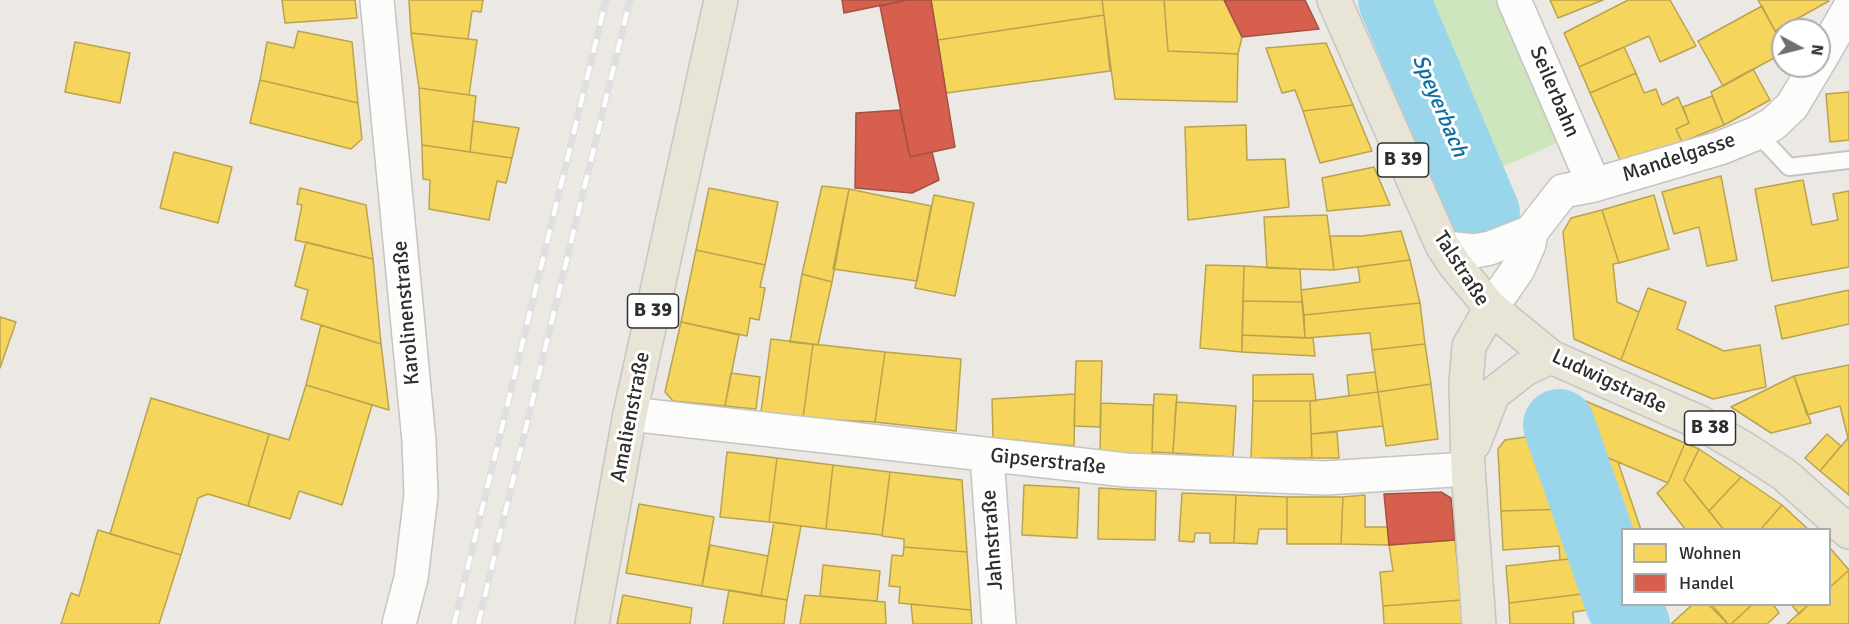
<!DOCTYPE html>
<meta charset="utf-8">
<style>
body{margin:0}
#map{position:relative;width:1849px;height:624px;overflow:hidden;background:#ece8e4;font-family:Signika,sans-serif}
canvas{display:block}
.legend{position:absolute;left:1621px;top:528px;width:210px;height:78px;box-sizing:border-box;background:#fff;border:2px solid #ababab;margin:0;padding:8px 10px;list-style:none;font-size:18px;color:#2e2e2e}
.legend li{display:flex;align-items:center;gap:12px;height:30px}
.legend b{width:30px;border:2px solid #ababab}
.north{position:absolute;left:1771px;top:18px;width:60px;height:60px;box-sizing:border-box;background:#fff;border:2px solid #ababab;border-radius:50%;rotate:97deg;font-size:16px;font-weight:700;line-height:24px;text-align:center;color:#2e2e2e}
.north::after{content:'';display:block;margin:auto;width:21px;height:27px;background:#706f6e;clip-path:polygon(50% 0,100% 100%,50% 72%,0 100%)}
</style>
<div id="map">
<canvas width="1849" height="624"></canvas>
<ul class="legend">
<li><b style="height:16px;background:#f6d55c"></b>Wohnen</li>
<li><b style="height:16px;background:#d6604d"></b>Handel</li>
</ul>
<div class="north">N</div>
</div>
<script>
const c = document.querySelector('canvas').getContext('2d');
c.lineJoin = 'round';
function fillPath(path, color) { c.fillStyle = color; c.fill(path, 'evenodd'); }
const toPath = rows => new Path2D(rows.map(r => 'M' + r).join(''));
function trace(path, color, width, dash) { c.strokeStyle = color; c.lineWidth = width; c.lineCap = dash ? 'butt' : 'round'; c.setLineDash(dash || []); c.stroke(path); }
function drawText(font, color, halo, rows, align = 'center') {
  c.font = font + ' Signika,sans-serif'; c.lineWidth = 6; c.setLineDash([]); c.textBaseline = 'middle'; c.strokeStyle = halo; c.fillStyle = color; for (const [text, x, y, turn = 0] of rows) {
    c.save(); c.translate(x, y); c.rotate((+turn || 0) * Math.PI / 180); c.textAlign = isNaN(turn) ? turn : align; if (halo) c.strokeText(text, 0, 0); c.fillText(text, 0, 0); c.restore();
  }
}
fillPath(toPath([
 [1410,0,1496,0,1559,142,1484,175]
]), '#cee6be');
const homes = toPath([
 [282,0,355,0,357,18,285,23,282,0],
 [409,0,483,0,481,12,472,11,468,39,411,33,409,0],
 [931,0,1102,0,1104,15,938,40,931,0],
 [1102,0,1164,0,1168,51,1238,54,1237,102,1115,99,1102,0],
 [1164,0,1224,0,1242,37,1238,54,1168,51,1164,0],
 [1550,0,1603,0,1558,18,1550,0],
 [1628,0,1670,0,1696,46,1660,62,1649,36,1579,67,1564,33,1628,0],
 [1758,0,1828,0,1829,1,1775,31,1758,0],
 [1762,6,1783,46,1783,53,1723,86,1698,41,1762,6],
 [1104,15,1110,71,946,93,938,40,1104,15],
 [298,31,352,42,358,103,260,80,267,42,294,48,298,31],
 [411,33,477,40,469,95,419,88,411,33],
 [75,42,130,53,120,103,65,92,75,42],
 [1326,43,1353,105,1303,111,1295,90,1282,93,1266,48,1326,43],
 [1624,47,1636,73,1590,93,1579,67,1624,47],
 [1753,69,1770,100,1724,125,1711,92,1753,69],
 [1636,73,1644,93,1656,89,1662,105,1678,97,1689,123,1676,129,1682,142,1621,162,1590,93,1636,73],
 [260,80,358,103,362,139,351,149,250,123,260,80],
 [419,88,476,96,470,152,422,145,419,88],
 [1849,92,1849,140,1830,142,1826,94,1849,92],
 [1712,96,1724,125,1682,142,1676,129,1689,123,1683,107,1712,96],
 [1353,105,1372,151,1320,163,1303,111,1353,105],
 [473,121,519,128,512,158,470,152,473,121],
 [1246,125,1247,160,1285,159,1289,207,1188,220,1185,127,1246,125],
 [422,145,512,158,506,183,497,181,489,220,429,209,430,180,423,179,422,145],
 [174,152,232,167,218,223,160,208,174,152],
 [1374,167,1390,205,1327,211,1322,178,1374,167],
 [1721,176,1737,260,1707,266,1699,227,1674,234,1662,192,1721,176],
 [1803,180,1812,225,1838,220,1833,194,1849,191,1849,267,1772,281,1755,189,1803,180],
 [822,186,849,189,832,282,802,274,822,186],
 [300,188,366,205,373,259,295,240,302,205,297,204,300,188],
 [709,188,778,202,765,265,696,250,709,188],
 [849,189,931,206,917,281,833,269,849,189],
 [934,195,974,203,955,296,915,288,934,195],
 [1654,195,1669,249,1619,263,1602,210,1654,195],
 [1602,210,1619,263,1613,264,1617,302,1639,312,1621,360,1574,339,1563,232,1571,218,1602,210],
 [1327,215,1334,270,1267,268,1264,217,1327,215],
 [1401,231,1410,260,1334,270,1330,236,1362,236,1401,231],
 [306,242,373,259,381,344,301,319,308,290,295,286,306,242],
 [696,250,765,265,760,287,765,288,759,320,750,318,747,336,681,322,696,250],
 [1410,260,1420,303,1304,315,1301,290,1360,282,1358,267,1410,260],
 [1206,265,1244,266,1242,352,1200,348,1206,265],
 [1244,266,1300,269,1302,302,1243,301,1244,266],
 [802,274,832,282,818,345,790,342,802,274],
 [1648,288,1686,302,1677,329,1724,351,1760,345,1766,387,1713,399,1621,360,1648,288],
 [1849,290,1849,324,1782,339,1775,306,1849,290],
 [1243,301,1302,302,1305,338,1242,335,1243,301],
 [1420,303,1425,344,1372,350,1370,333,1305,338,1304,315,1420,303],
 [0,317,16,322,0,368,0,317],
 [681,322,739,335,725,406,673,401,665,392,681,322],
 [321,325,381,344,389,410,306,385,321,325],
 [1242,335,1313,338,1315,356,1242,352,1242,335],
 [771,339,813,344,803,418,761,412,771,339],
 [813,344,885,352,875,422,803,418,813,344],
 [1425,344,1431,384,1378,392,1372,350,1425,344],
 [885,352,961,359,956,431,875,422,885,352],
 [1076,361,1102,361,1100,427,1074,426,1076,361],
 [1849,365,1849,437,1848,438,1840,406,1807,415,1794,376,1849,365],
 [1375,372,1378,392,1349,396,1347,375,1375,372],
 [731,373,760,377,756,409,725,406,731,373],
 [1313,374,1316,401,1253,401,1253,375,1313,374],
 [1794,376,1811,423,1771,433,1731,407,1794,376],
 [1431,384,1438,439,1386,446,1378,392,1431,384],
 [306,385,372,405,342,505,299,491,290,519,248,506,269,434,289,440,306,385],
 [1378,392,1383,426,1311,434,1310,401,1378,392],
 [1564,392,1685,443,1668,483,1599,454,1589,465,1564,392],
 [1075,394,1074,446,993,438,992,399,1075,394],
 [1154,394,1177,395,1173,453,1152,452,1154,394],
 [151,398,269,434,248,506,208,494,198,498,181,555,110,534,151,398],
 [1253,401,1310,401,1312,458,1251,458,1253,401],
 [1176,402,1236,406,1233,457,1173,453,1176,402],
 [1101,403,1153,405,1152,455,1100,453,1101,403],
 [1337,432,1339,458,1312,458,1311,434,1337,432],
 [1546,434,1569,509,1501,511,1498,449,1505,440,1546,434],
 [1827,434,1841,446,1820,471,1805,458,1827,434],
 [1849,437,1849,495,1820,471,1849,437],
 [1685,443,1699,449,1684,480,1724,530,1686,530,1657,493,1668,483,1685,443],
 [1699,449,1741,477,1709,511,1684,480,1699,449],
 [727,452,777,458,769,522,720,517,727,452],
 [1599,454,1618,462,1641,530,1622,530,1622,544,1617,546,1589,465,1599,454],
 [777,458,833,465,826,529,769,522,777,458],
 [833,465,890,472,882,535,826,529,833,465],
 [890,472,962,480,967,552,904,547,904,539,882,536,890,472],
 [1741,477,1782,505,1760,530,1724,530,1709,511,1741,477],
 [1024,485,1079,488,1077,538,1022,535,1024,485],
 [1099,488,1156,491,1155,540,1098,539,1099,488],
 [1182,493,1236,495,1234,543,1210,543,1210,533,1195,533,1194,542,1179,541,1182,493],
 [1236,495,1287,497,1287,529,1259,529,1257,544,1234,543,1236,495],
 [1365,495,1365,527,1388,527,1389,545,1341,544,1343,497,1365,495],
 [1287,497,1343,497,1341,544,1287,544,1287,497],
 [639,504,714,517,702,586,626,573,639,504],
 [1782,505,1809,530,1760,530,1782,505],
 [1569,509,1586,557,1560,560,1559,546,1503,550,1501,511,1569,509],
 [774,522,801,526,787,600,761,596,774,522],
 [98,530,181,555,159,624,61,624,71,593,79,596,98,530],
 [1455,540,1461,600,1383,606,1380,572,1393,571,1389,545,1455,540],
 [710,545,768,556,761,596,702,586,710,545],
 [904,547,967,552,971,610,899,603,900,587,889,586,892,555,903,556,904,547],
 [1830,548,1849,570,1830,587,1830,548],
 [1586,557,1598,592,1509,603,1506,566,1586,557],
 [823,565,880,571,877,601,820,596,823,565],
 [1849,570,1849,624,1787,624,1809,604,1830,604,1830,587,1849,570],
 [729,590,787,600,784,624,723,624,729,590],
 [1598,592,1603,608,1573,612,1574,624,1510,624,1509,603,1598,592],
 [623,595,692,608,690,624,617,624,623,595],
 [805,595,885,602,886,624,800,624,805,595],
 [1461,600,1463,624,1384,624,1383,606,1461,600],
 [911,604,971,610,972,624,913,624,911,604],
 [1693,604,1708,604,1728,624,1671,624,1693,604],
 [1711,604,1753,604,1731,624,1728,624,1711,604],
 [1753,604,1773,604,1779,613,1767,624,1731,624,1753,604],
 [1791,604,1809,604,1799,614,1791,604]
]);
fillPath(homes, '#f6d55c');
trace(homes, '#baa34e', 1.5);
const shops = toPath([
 [842,0,907,0,844,13,842,0],
 [907,0,931,0,955,147,910,157,880,6,907,0],
 [1224,0,1305,0,1319,29,1242,37,1224,0],
 [900,110,910,157,932,152,939,180,912,193,855,188,856,113,900,110],
 [1441,492,1451,498,1455,540,1389,545,1384,494,1441,492]
]);
fillPath(shops, '#d6604d');
trace(shops, '#a45144', 1.5);
trace(toPath([
 [1394,0,1484,213],
 [1559,425,1622,605,1634,624]
]), '#99d6ec', 72);
const service = toPath([
 [1757,133,1789,167,1849,160]
]);
const minor = toPath([
 [377,0,419,441,421,495,411,578,399,624],
 [1514,0,1594,185],
 [1819,61,1849,9],
 [1444,248,1475,251,1490,248,1531,232,1563,191,1594,185,1720,148,1757,133,1773,124,1792,106,1816,66],
 [1491,308,1518,269,1529,244,1531,232],
 [630,414,1126,470,1325,478,1468,469],
 [987,456,999,624]
]);
const primary = toPath([
 [1334,0,1442,245,1455,265,1491,308,1551,357,1699,422,1745,449,1785,475,1849,532],
 [1474,443,1493,394,1525,369,1551,357],
 [592,624,630,414,721,0],
 [1479,624,1468,469,1466,384,1469,346,1491,308]
]);
trace(service, '#c5c4c5', 20);
trace(minor, '#c5c4c5', 36);
trace(primary, '#c6c5c4', 36);
trace(service, '#fcfcfb', 16);
trace(minor, '#fcfcfb', 33);
trace(primary, '#e8e4d6', 33);
const rail = toPath([
 [454,624,606,0],
 [478,624,630,0]
]);
trace(rail, '#dfdfe1', 7);
trace(rail, '#fff', 4.5, [14]);
for (const [x, y, w] of [
 [1403,160,51],
 [653,311,51],
 [1710,428,51]
]) { const box = new Path2D(); box.roundRect(x - w / 2, y - 17, w, 34, 4.5); c.fillStyle = '#fff'; c.fill(box); trace(box, '#2e2e2e', 1.5); }
drawText('bold 20px', '#2e2e2e', null, [
 ["B 39",1403,160],
 ["B 39",653,311],
 ["B 38",1710,428]
]);
drawText('21px', '#2e2e2e', '#fff', [
 ["Seilerbahn",1554,92,67],
 ["Mandelgasse",1679,158,-18],
 ["Talstraße",1461,269,57],
 ["Karolinenstraße",407,313,-95],
 ["Ludwigstraße",1609,382,25],
 ["Amalienstraße",631,417,-79],
 ["Gipserstraße",1048,462,6],
 ["Jahnstraße",993,540,-94]
]);
drawText('italic 22px', '#0d6fa3', '#fff', [
 ["Speyerbach",1439,106,67]
]);
</script>
